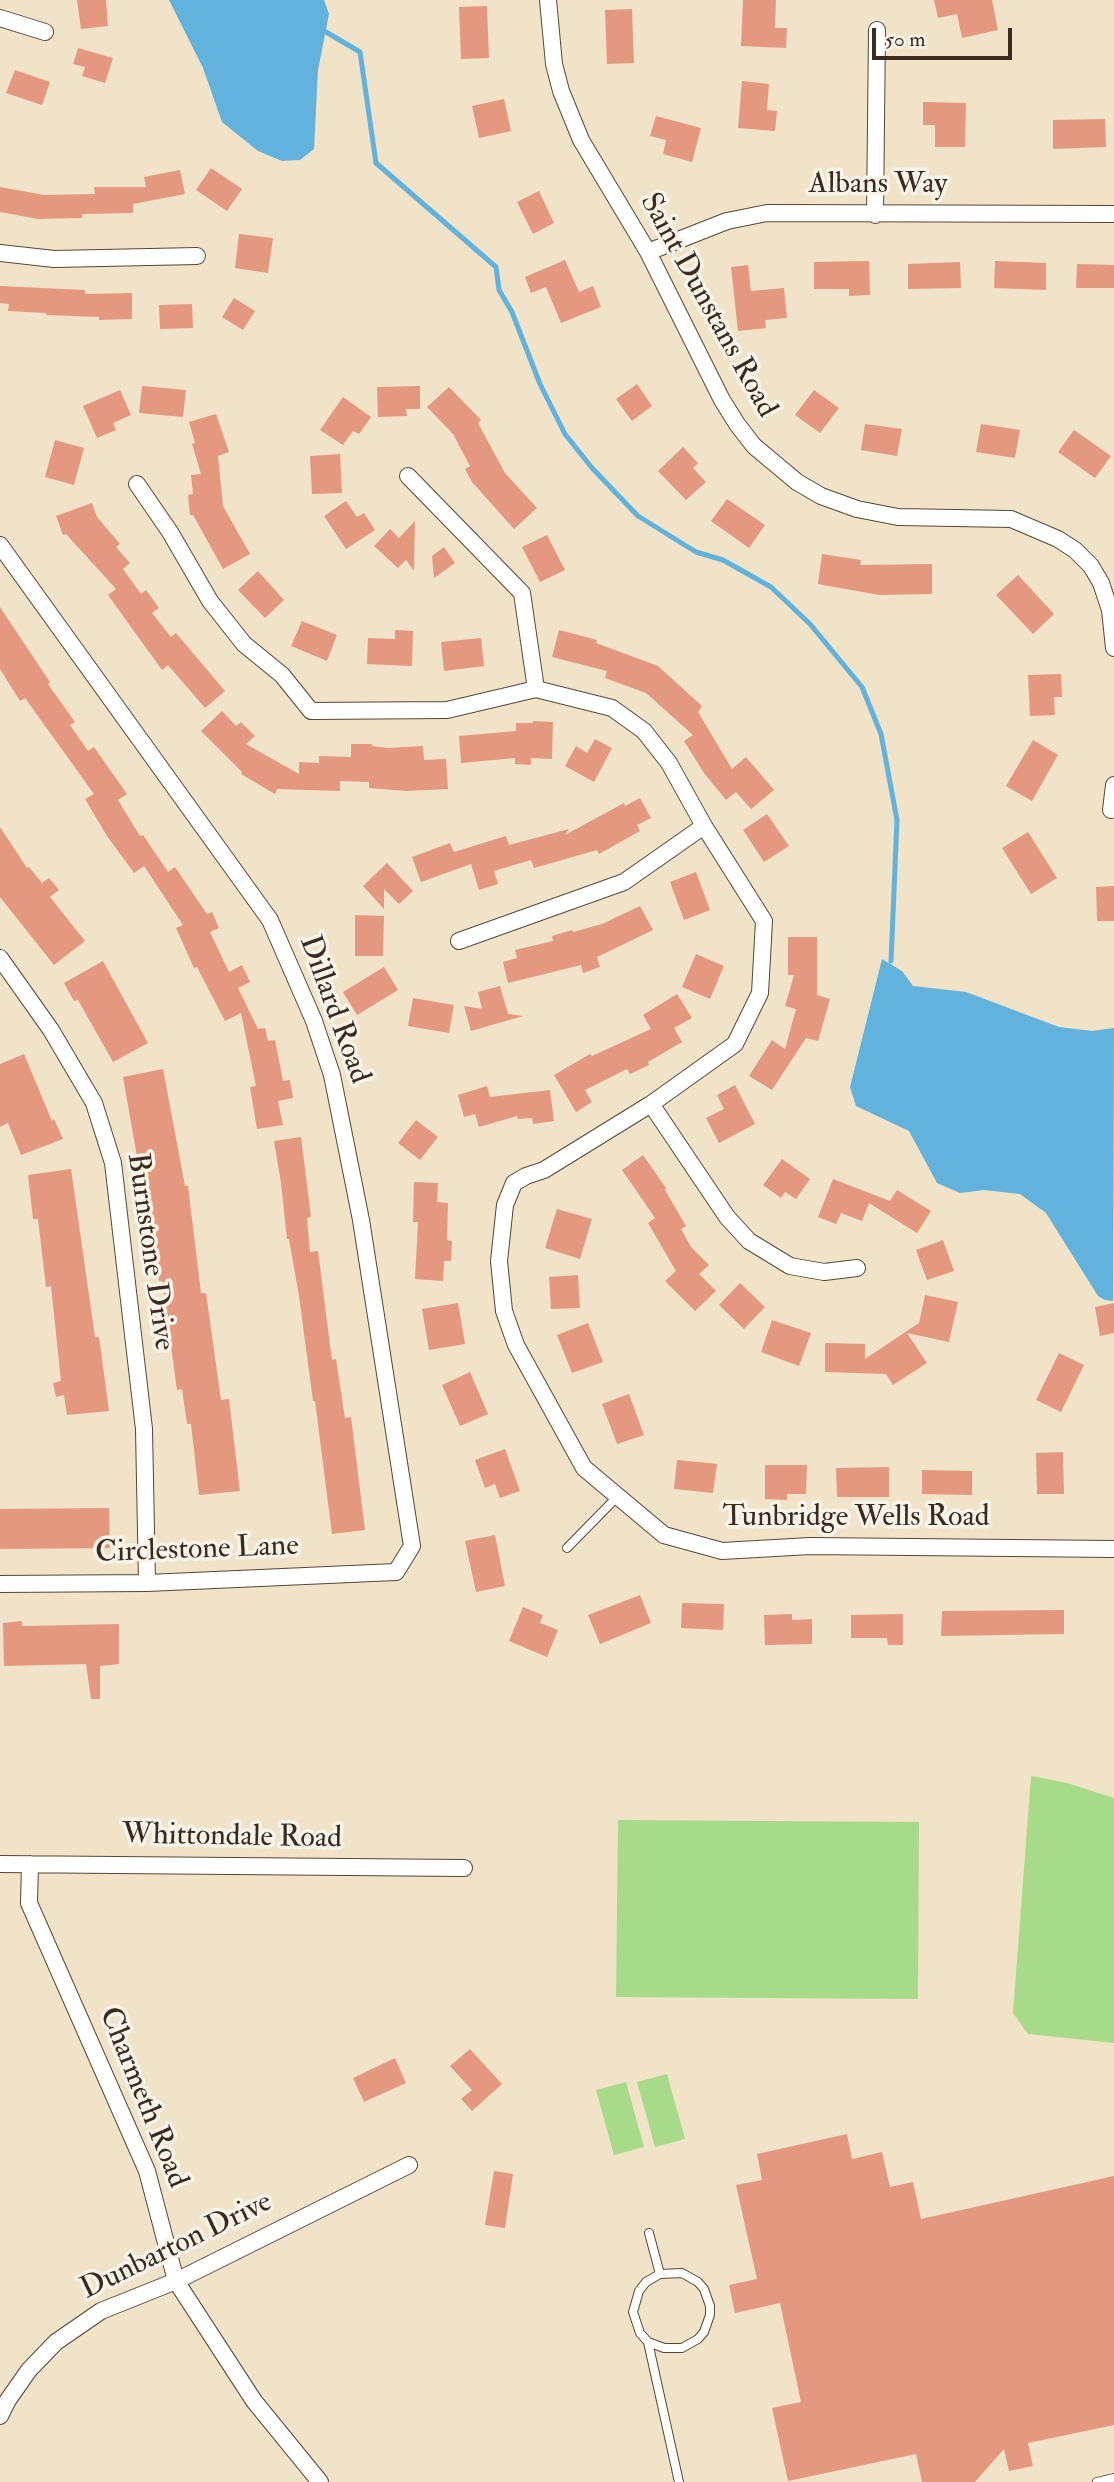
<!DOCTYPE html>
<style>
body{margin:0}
#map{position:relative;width:1114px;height:2482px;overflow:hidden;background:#f0e3c7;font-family:"IM FELL Double Pica",serif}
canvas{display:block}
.scale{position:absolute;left:872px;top:28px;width:140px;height:32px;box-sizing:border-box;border:4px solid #3b2a1e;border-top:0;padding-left:9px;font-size:21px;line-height:24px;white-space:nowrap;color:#3b2a1e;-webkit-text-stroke:5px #f7f3e8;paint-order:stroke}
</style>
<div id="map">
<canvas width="1114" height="2482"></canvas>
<div class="scale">50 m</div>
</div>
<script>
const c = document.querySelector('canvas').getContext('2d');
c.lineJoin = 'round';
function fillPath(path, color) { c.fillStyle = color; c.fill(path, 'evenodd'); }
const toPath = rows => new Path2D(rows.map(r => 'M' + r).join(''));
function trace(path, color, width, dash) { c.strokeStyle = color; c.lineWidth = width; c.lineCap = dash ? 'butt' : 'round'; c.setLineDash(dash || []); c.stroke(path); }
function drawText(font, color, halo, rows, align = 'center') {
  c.font = font + ' "IM FELL Double Pica",serif'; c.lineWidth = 7; c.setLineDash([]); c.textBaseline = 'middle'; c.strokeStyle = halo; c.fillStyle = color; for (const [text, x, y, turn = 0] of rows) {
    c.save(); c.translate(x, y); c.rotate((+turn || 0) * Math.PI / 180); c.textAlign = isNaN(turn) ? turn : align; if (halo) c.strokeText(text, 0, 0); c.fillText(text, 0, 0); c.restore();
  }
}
fillPath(toPath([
 [1031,1776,1067,1783,1114,1798,1114,2043,1028,2034,1013,2013],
 [618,1820,919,1822,918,1999,616,1997],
 [667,2074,685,2139,655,2147,637,2082],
 [626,2082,644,2147,614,2155,596,2090]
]), '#a7db8a');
fillPath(toPath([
 [169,0,324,0,329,14,318,70,314,149,300,160,282,161,258,151,222,122,203,68],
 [882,959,902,971,913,986,966,992,1059,1027,1092,1031,1114,1028,1113,1301,1105,1300,1098,1296,1046,1213,1020,1194,984,1190,960,1193,937,1183,909,1131,856,1106,850,1087]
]), '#61b2dc');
trace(toPath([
 [326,32,360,52,376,163,496,267,499,290,512,312,540,384,565,434,592,468,638,516,696,552,723,560,771,587,810,624,862,687,881,734,897,820,891,961]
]), '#61b2dc', 5);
fillPath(toPath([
 [77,0,106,0,108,26,81,29],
 [743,0,776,0,775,28,787,28,786,48,741,46],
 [934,0,992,0,998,30,962,38,957,14,938,18],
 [487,6,489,58,461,59,459,7],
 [632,9,634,63,607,64,605,10],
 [78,48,113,58,105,83,82,76,85,67,73,64],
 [15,70,50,82,42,105,6,93],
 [742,81,769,84,767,110,777,111,775,131,738,128],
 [504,99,511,131,479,138,472,106],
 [923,102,966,103,965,147,935,147,935,125,923,125],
 [656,116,701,128,692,162,663,154,666,140,650,136],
 [1105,119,1106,147,1053,149,1053,120],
 [211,168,242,189,227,211,196,190],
 [180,170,185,194,133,204,133,213,82,214,82,218,38,219,0,212,0,187,44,195,95,194,94,187,146,187,144,177],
 [539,191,554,223,533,234,517,202],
 [239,234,273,238,268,273,235,268],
 [565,260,579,292,593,286,601,307,561,323,546,287,531,293,525,277],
 [869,261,870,295,849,296,849,289,814,289,814,262],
 [995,261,1046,263,1046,290,994,288],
 [960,262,961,288,908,289,908,264],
 [1077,264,1114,265,1114,288,1076,288],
 [748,265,751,291,784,288,787,318,765,320,766,328,738,331,731,267],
 [0,286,85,290,85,294,132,293,132,319,99,320,99,317,46,315,46,313,8,311,9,304,0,303],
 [234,298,255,311,243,330,222,317],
 [192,304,193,328,160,329,159,305],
 [637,384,652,406,632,421,616,399],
 [142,386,186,390,183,417,139,413],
 [420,386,420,409,406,409,407,416,378,417,377,387],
 [449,387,481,420,478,423,505,473,537,508,514,529,472,482,465,469,470,466,453,434,427,407],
 [120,390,131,415,113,423,116,430,97,438,83,406],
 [814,390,839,408,820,433,795,415],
 [343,397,371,417,359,434,353,431,343,445,320,430],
 [216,414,229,452,218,456,223,506,250,554,223,569,193,515,190,515,188,495,193,494,191,475,201,474,192,444,195,443,189,422],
 [865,424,902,429,897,456,861,450],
 [981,424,1020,430,1015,458,976,452],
 [1074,430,1111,456,1095,478,1058,452],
 [55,440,84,448,74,485,45,477],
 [683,447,698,463,693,468,706,482,686,500,658,471],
 [340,454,342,493,312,494,310,456],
 [727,499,765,525,749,548,711,521],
 [346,501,357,517,364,513,375,530,346,549,324,516],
 [92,503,97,517,120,544,116,547,130,563,123,569,141,594,146,590,159,608,152,613,171,637,176,633,225,691,205,708,168,665,162,670,108,595,116,589,66,534,63,535,56,516],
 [415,521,414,571,406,560,398,568,374,546,390,529,399,538],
 [547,535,565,570,540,582,522,547],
 [444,547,455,563,434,578,432,556],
 [822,554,861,560,860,565,932,564,932,594,879,595,818,584],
 [258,571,284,600,265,618,238,590],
 [1018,575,1054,614,1033,634,996,595],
 [0,607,50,682,48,684,75,722,70,725,88,751,94,747,127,794,118,800,140,836,143,835,168,872,175,867,207,914,212,912,219,928,210,932,229,972,242,965,250,982,238,988,258,1029,265,1028,268,1041,275,1040,283,1081,290,1080,293,1098,278,1101,283,1125,257,1129,250,1087,256,1086,241,1013,225,1021,197,967,194,968,176,928,183,925,144,866,134,873,107,836,85,799,94,794,25,698,20,701,0,669],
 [302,621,337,635,327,661,291,646],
 [395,630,413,631,412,666,367,664,368,638,395,639],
 [559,630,597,640,596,643,658,666,702,706,698,712,732,769,746,757,774,790,751,809,736,792,726,800,704,773,684,741,693,735,646,693,605,678,607,671,552,657],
 [481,638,484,666,444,671,441,642],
 [1061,674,1062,697,1054,697,1055,715,1030,716,1028,675],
 [222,711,236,726,241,722,255,736,246,744,299,774,299,762,319,763,319,756,351,757,351,744,372,744,372,746,388,748,423,746,424,760,446,759,448,789,406,791,369,788,369,782,340,781,340,791,277,789,275,794,241,774,242,772,201,731],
 [533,721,553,722,552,759,531,758,531,765,515,764,515,758,461,763,459,736,516,731,516,723,533,723],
 [595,739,612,748,594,782,565,766,576,746,587,753],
 [1033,740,1058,755,1032,801,1006,786],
 [640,798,651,818,637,825,640,831,599,854,597,850,534,868,531,860,494,871,498,884,479,890,471,864,421,882,412,857,450,843,454,852,506,836,509,845,569,829,565,835,624,803,625,806],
 [767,814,789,846,764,862,743,830],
 [0,827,27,868,29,867,42,883,49,878,59,890,50,897,85,941,54,965,0,897],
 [1028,832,1057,878,1031,894,1002,848],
 [387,863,413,891,399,904,384,889,384,909,363,886],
 [696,872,710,910,684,920,670,882],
 [1114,886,1114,921,1097,921,1096,887],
 [640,906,653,930,597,957,600,967,583,973,581,965,508,983,503,962,517,958,515,950,553,941,552,936,572,930,573,932,602,924],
 [355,915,384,916,383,956,355,956],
 [788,937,817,937,817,995,830,999,818,1041,806,1038,772,1090,749,1076,772,1040,785,1049,796,1009,785,1006,794,975,788,975],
 [696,954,724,966,710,999,682,987],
 [103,961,148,1043,113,1062,78,1000,74,1001,64,983],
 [384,967,398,990,357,1015,343,992],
 [500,986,508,1014,523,1016,471,1031,464,1006,482,1009,478,992],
 [677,994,692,1018,674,1028,682,1042,648,1062,649,1065,630,1074,627,1069,585,1090,592,1102,576,1112,554,1075,590,1054,592,1056,651,1029,643,1015],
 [413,998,454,1005,449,1033,408,1026],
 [24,1054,52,1121,54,1119,63,1139,21,1155,8,1123,0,1127,0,1064],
 [163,1069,185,1186,188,1186,201,1293,206,1293,221,1400,229,1399,240,1491,199,1495,191,1424,187,1424,182,1389,177,1390,162,1281,159,1281,145,1167,139,1168,123,1077],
 [735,1085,755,1124,719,1143,706,1118,724,1109,717,1095],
 [487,1086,490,1097,550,1090,554,1121,533,1124,532,1118,518,1119,517,1116,479,1127,475,1114,464,1117,458,1095],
 [416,1120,438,1137,420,1160,398,1143],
 [301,1137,311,1217,307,1218,310,1252,318,1251,332,1360,336,1359,345,1418,351,1417,365,1530,332,1534,315,1401,313,1401,299,1296,289,1239,287,1239,281,1183,274,1141],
 [643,1155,666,1188,665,1190,686,1226,681,1229,691,1247,709,1265,699,1274,716,1291,695,1311,665,1281,676,1271,648,1223,655,1218,622,1170],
 [782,1159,810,1179,796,1199,785,1192,781,1198,763,1185],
 [71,1169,95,1337,99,1337,109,1411,67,1415,64,1395,56,1397,53,1383,61,1381,51,1286,46,1287,38,1219,33,1219,28,1175],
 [833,1179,890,1201,897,1190,931,1211,917,1233,869,1203,862,1221,841,1213,836,1224,818,1217],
 [414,1182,438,1183,437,1202,448,1203,447,1240,452,1241,451,1261,444,1261,443,1281,415,1279,418,1222,413,1222],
 [557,1209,592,1219,580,1259,545,1248],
 [943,1240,954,1271,927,1280,916,1250],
 [578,1275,580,1308,551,1309,549,1277],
 [740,1283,765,1307,744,1329,719,1305],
 [925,1295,958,1302,949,1342,907,1333,927,1363,893,1385,886,1374,825,1372,825,1343,865,1344,865,1359,919,1323],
 [458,1303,465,1344,429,1350,422,1309],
 [1114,1303,1114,1333,1100,1336,1095,1307],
 [772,1320,811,1333,799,1366,761,1352],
 [588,1323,603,1362,572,1373,557,1335],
 [1059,1353,1084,1365,1061,1412,1036,1400],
 [470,1372,488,1414,460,1426,442,1385],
 [629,1394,644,1435,617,1444,602,1404],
 [505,1449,520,1491,500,1498,495,1484,485,1488,475,1460],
 [1063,1452,1064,1494,1037,1494,1036,1453],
 [677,1460,717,1464,713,1493,674,1489],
 [765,1465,807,1465,806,1494,787,1494,787,1500,765,1499],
 [889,1467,889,1497,837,1497,836,1468],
 [922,1470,972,1471,972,1495,922,1494],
 [109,1508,110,1548,0,1549,0,1509],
 [495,1535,505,1586,476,1592,465,1541],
 [640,1595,651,1623,600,1644,588,1615],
 [682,1603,724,1604,723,1630,681,1628],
 [523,1607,543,1615,540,1623,558,1630,547,1657,509,1641],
 [1064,1610,1064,1634,941,1636,942,1611],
 [792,1614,792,1620,812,1619,812,1644,765,1645,764,1615],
 [903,1614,903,1645,888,1645,887,1638,851,1638,851,1615],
 [22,1621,22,1626,119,1624,119,1664,100,1666,100,1699,91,1699,86,1664,4,1666,3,1623],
 [470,2049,502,2084,472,2111,461,2099,472,2090,450,2066],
 [395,2058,406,2083,364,2102,353,2078],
 [847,2134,852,2159,882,2152,890,2187,913,2182,921,2219,1114,2176,1114,2425,1028,2443,1033,2466,1009,2471,1004,2449,975,2482,922,2482,916,2454,788,2481,772,2408,801,2402,780,2303,735,2313,729,2285,757,2279,736,2185,762,2180,757,2154],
 [494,2171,513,2174,505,2228,485,2225]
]), '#e49880');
const service = toPath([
 [567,1548,618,1496],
 [649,2233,660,2274],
 [648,2342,664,2348,682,2348,698,2339,704,2332,710,2315,710,2306,704,2289,698,2282,682,2273,660,2274,646,2282,639,2291,633,2312,640,2333,648,2342,679,2482],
 [1097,2482,1114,2478]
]);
const minor = toPath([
 [548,0,554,64,561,91,581,140,648,252,722,400,737,424,754,446,797,482,821,496,857,509,898,517,1011,519,1058,539,1075,550,1091,566,1101,583,1110,610,1114,648],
 [0,18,45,32],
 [875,215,877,30],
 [648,252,727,221,767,213,1114,214],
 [0,253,54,259,197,256],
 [408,476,522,593,536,689],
 [137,484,170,532,210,601,244,644,282,675,311,711,447,710,536,689,612,708,644,731,669,763,704,826,764,921,760,993,735,1044,651,1104,544,1170,526,1176,514,1183,505,1205,499,1261,504,1311,516,1345,584,1468,664,1535,722,1551,810,1546,1114,1549],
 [0,545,270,920,314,1021,332,1075,361,1220,412,1546,396,1572,147,1583,0,1584],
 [1111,810,1114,785],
 [459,941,624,882,704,826],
 [0,958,51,1030,94,1103,113,1163,144,1429,147,1583],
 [651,1104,727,1217,749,1241,790,1266,824,1272,857,1268],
 [0,1864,464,1868],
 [30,1864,29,1903,147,2171,176,2281,254,2401,320,2482],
 [0,2416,8,2400,29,2370,56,2342,101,2311,176,2281,409,2165]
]);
trace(service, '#564637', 10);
trace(minor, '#564637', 18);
trace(service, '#fff', 8);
trace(minor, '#fff', 16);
drawText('30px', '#3b2a1e', '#f7f3e8', [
 ["Albans Way",878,186],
 ["Saint Dunstans Road",707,306,61],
 ["Dillard Road",333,1010,70],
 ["Burnstone Drive",149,1252,82],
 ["Tunbridge Wells Road",856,1519],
 ["Circlestone Lane",197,1551,-2],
 ["Whittondale Road",232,1838,1],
 ["Charmeth Road",142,2098,68],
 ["Dunbarton Drive",177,2247,-26]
]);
</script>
